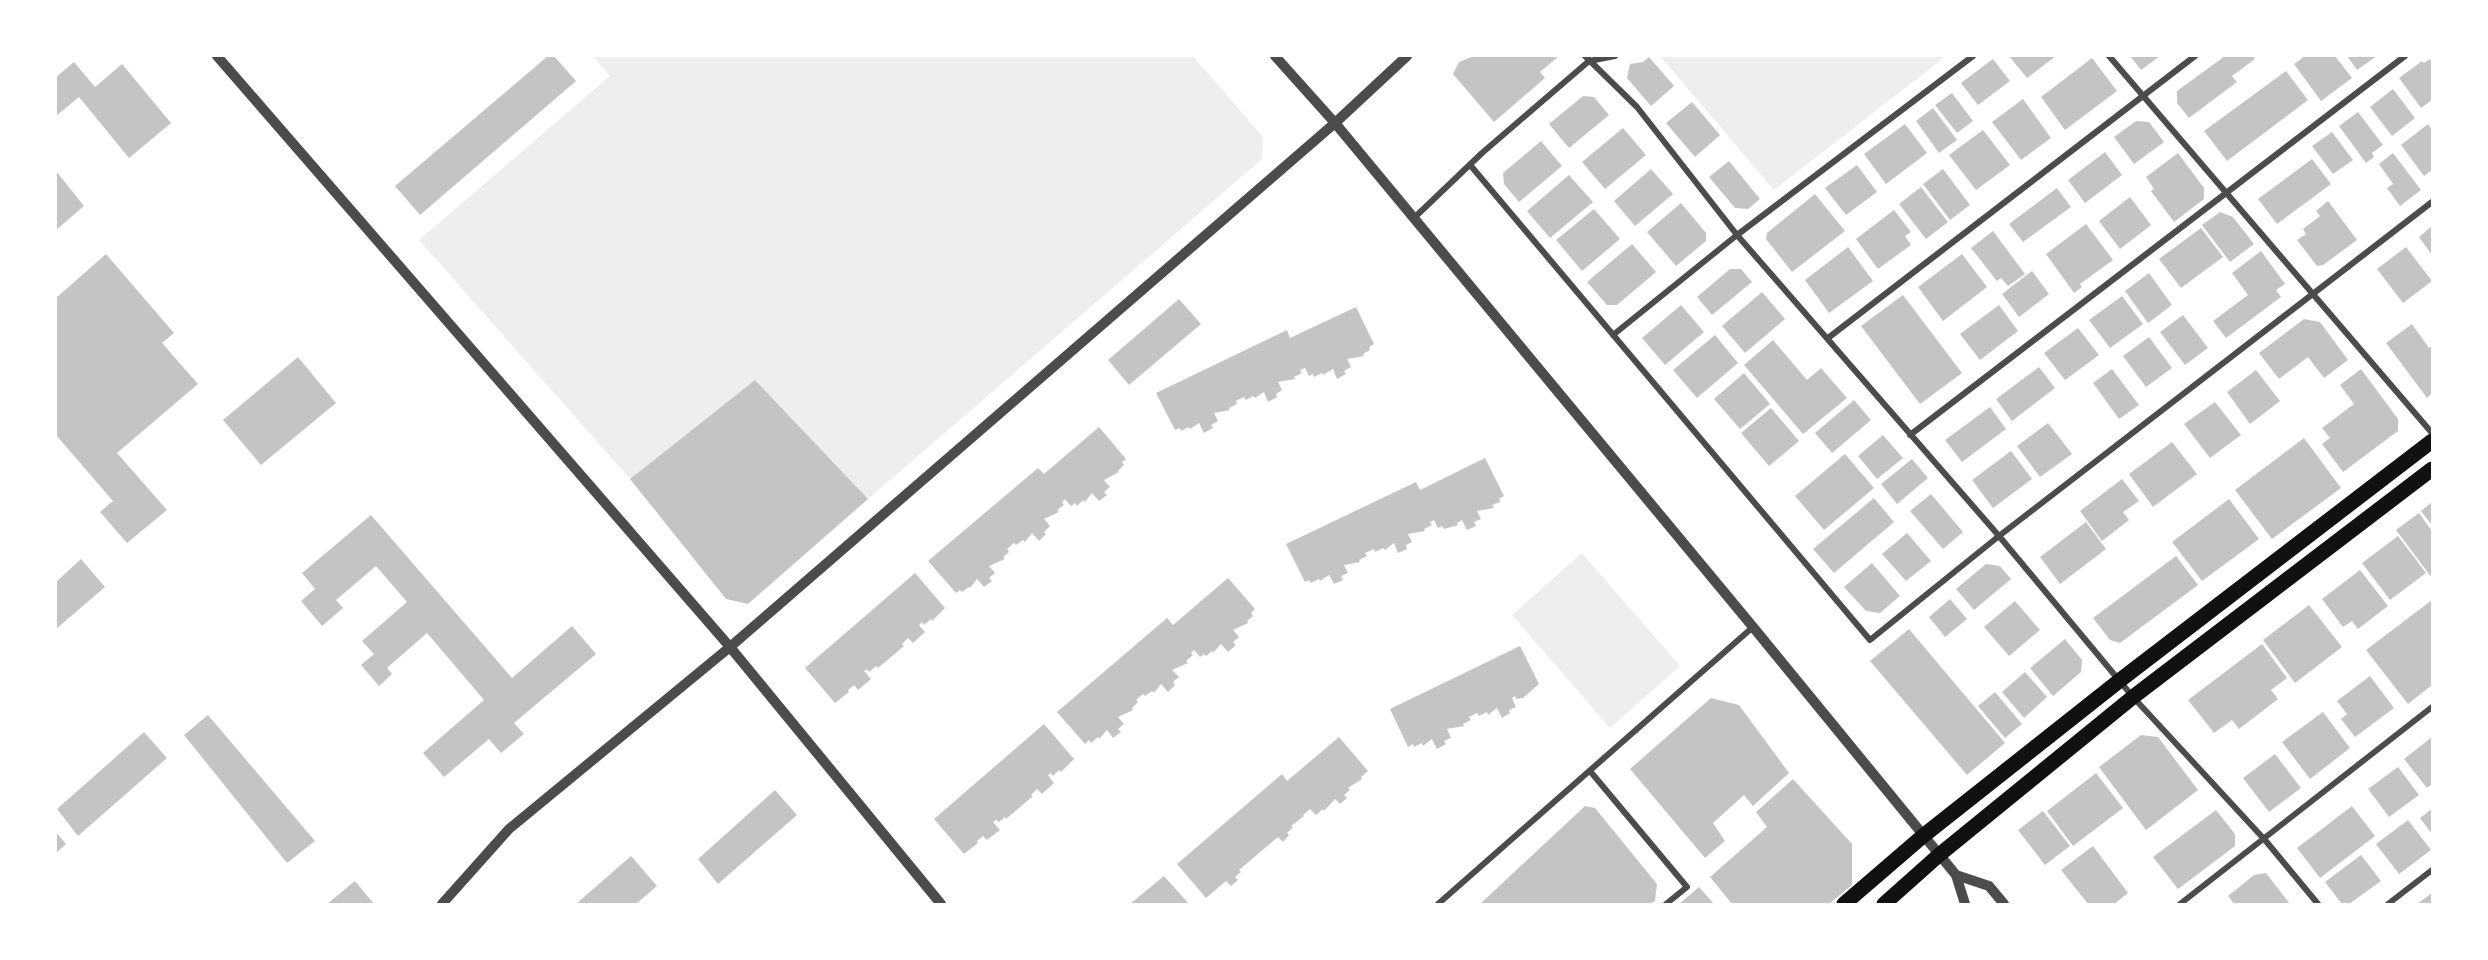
<!DOCTYPE html>
<style>
body{margin:0}
#map{position:relative;width:2488px;height:960px;overflow:hidden;background:#fff;font-family:Cabin,sans-serif}
canvas{display:block}
.frame{position:absolute;inset:0;border:57px solid #fff;pointer-events:none}
</style>
<div id="map">
<canvas width="2488" height="960"></canvas>
<div class="frame"></div>
</div>
<script>
const c = document.querySelector('canvas').getContext('2d');
c.lineJoin = 'round';
function fillPath(path, color) { c.fillStyle = color; c.fill(path, 'evenodd'); }
const toPath = rows => new Path2D(rows.map(r => 'M' + r).join(''));
function trace(path, color, width, dash) { c.strokeStyle = color; c.lineWidth = width; c.lineCap = dash ? 'butt' : 'round'; c.setLineDash(dash || []); c.stroke(path); }
fillPath(toPath([
 [593,56,1193,56,1263,137,1262,159,868,499,755,380,630,479,419,240,610,76],
 [1660,56,1946,56,1774,190],
 [1582,553,1680,666,1610,728,1512,615]
]), '#eee');
fillPath(toPath([
 [548,56,554,56,576,81,420,215,395,186],
 [1474,56,1559,56,1540,72,1545,78,1494,122,1453,74,1459,62],
 [2009,56,2056,56,2027,78],
 [2130,56,2160,56,2141,70],
 [2225,56,2253,56,2255,59,2232,76,2237,82,2189,118,2177,103,2177,91],
 [2305,56,2335,56,2352,78,2321,101,2294,64],
 [2347,56,2377,56,2357,70],
 [1649,57,1674,86,1651,106,1627,78,1630,64,1643,62],
 [2092,58,2117,91,2065,130,2041,97],
 [1993,59,2010,81,1978,105,1961,83],
 [2430,59,2432,63,2432,100,2421,108,2399,78,2422,61,2424,63],
 [74,62,95,87,122,64,171,123,129,158,79,97,56,116,56,77],
 [2286,71,2308,100,2227,161,2204,131],
 [2393,89,2415,118,2392,136,2370,107],
 [1952,93,1973,121,1957,133,1935,105],
 [1583,96,1594,97,1609,115,1569,148,1549,124],
 [2023,99,2051,138,2021,160,1992,122],
 [1692,102,1720,135,1695,157,1666,123],
 [1933,108,1957,140,1939,153,1916,121],
 [2358,112,2383,145,2372,153,2374,157,2366,163,2339,126],
 [2136,121,2149,122,2164,142,2134,164,2114,137],
 [1905,124,1927,153,1886,184,1864,154],
 [2428,124,2432,130,2432,170,2424,176,2401,145],
 [1623,128,1646,155,1605,189,1582,162],
 [1983,130,2010,165,1976,190,1949,155],
 [2332,132,2353,160,2333,174,2312,146],
 [1541,141,1562,166,1519,202,1504,184,1503,173],
 [2105,152,2122,175,2085,203,2068,180],
 [2178,153,2204,188,2204,199,2174,222,2151,191,2154,189,2146,177],
 [2393,153,2421,190,2400,206,2387,188,2393,184,2379,164],
 [2312,159,2331,184,2277,224,2258,199],
 [1729,161,1760,199,1748,209,1735,208,1709,177],
 [1857,165,1877,192,1846,215,1825,188],
 [1651,169,1673,194,1635,226,1614,201],
 [1943,169,1970,205,1950,220,1923,184],
 [56,171,84,206,56,230],
 [1569,175,1593,202,1550,238,1527,211],
 [1921,187,1948,222,1926,239,1899,204],
 [2057,188,2071,207,2023,242,2009,224],
 [1815,194,1845,231,1792,272,1766,239,1767,233],
 [2130,197,2151,225,2120,249,2099,221],
 [2328,201,2357,240,2323,265,2317,266,2297,240,2306,234,2303,229,2320,216,2316,211],
 [1681,203,1706,233,1706,241,1676,266,1647,232],
 [1594,209,1620,239,1582,271,1556,240],
 [1894,210,1911,232,1905,236,1911,245,1878,269,1856,239],
 [2220,212,2233,217,2254,244,2230,262,2202,225],
 [2086,224,2113,260,2080,284,2082,287,2074,293,2046,254],
 [2432,226,2432,255,2419,237],
 [2201,228,2223,257,2181,288,2159,259],
 [1993,231,2025,274,2008,286,2001,278,1997,281,1971,248],
 [1632,244,1656,272,1617,305,1607,305,1587,282],
 [1848,247,1873,281,1829,313,1805,280],
 [2406,247,2432,281,2403,303,2377,269],
 [2261,251,2285,284,2276,290,2281,297,2226,338,2213,321,2248,295,2232,273],
 [106,254,174,333,162,343,198,384,117,453,167,510,127,543,100,512,113,501,56,435,56,298],
 [1962,254,1987,287,1943,321,1918,287],
 [1730,269,1741,269,1752,282,1712,315,1697,297],
 [2032,271,2049,294,2019,317,2002,294],
 [2149,273,2172,305,2148,323,2125,291],
 [1762,292,1785,319,1745,353,1722,326],
 [1903,295,1962,373,1920,404,1861,326],
 [2122,296,2143,324,2110,348,2089,320],
 [1179,299,1201,324,1129,385,1108,360],
 [1681,305,1704,332,1665,365,1642,338],
 [1999,305,2018,331,1980,360,1960,334],
 [1356,307,1374,344,1369,347,1370,350,1363,354,1364,356,1347,359,1351,367,1344,371,1346,374,1337,379,1333,369,1323,375,1322,373,1314,377,1313,374,1309,376,1305,368,1300,370,1302,373,1294,377,1295,379,1278,382,1282,390,1276,394,1277,397,1268,402,1264,392,1255,398,1253,396,1246,400,1244,397,1236,401,1237,404,1229,408,1230,410,1214,413,1218,421,1211,425,1213,428,1204,433,1199,423,1190,429,1189,427,1181,431,1180,428,1175,430,1156,393,1287,330,1290,338],
 [2183,315,2208,348,2185,365,2160,332],
 [2304,319,2320,322,2348,360,2324,378,2308,357,2279,379,2259,353],
 [2412,324,2429,348,2432,346,2432,393,2427,398,2386,343],
 [2078,328,2099,355,2065,380,2044,353],
 [1715,335,1738,363,1697,398,1673,370],
 [2149,337,2172,368,2146,387,2123,356],
 [1773,340,1807,380,1821,368,1847,398,1803,434,1744,365],
 [298,357,336,403,261,465,223,420],
 [2039,367,2055,388,2012,421,1996,399],
 [2112,369,2139,405,2119,419,2093,383],
 [2361,369,2398,419,2398,431,2343,472,2322,444,2330,438,2322,428,2354,404,2340,385],
 [2256,370,2280,401,2250,424,2227,392],
 [1744,373,1770,404,1740,429,1714,399],
 [755,380,868,499,748,604,726,599,630,479],
 [1854,400,1871,420,1832,453,1815,433],
 [2215,402,2241,435,2210,458,2184,424],
 [1990,407,2006,429,1962,462,1945,440],
 [1771,408,1799,441,1769,466,1741,433],
 [2048,423,2072,454,2040,477,2017,446],
 [1099,427,1126,459,1122,462,1124,465,1118,471,1119,472,1104,480,1110,487,1104,492,1107,495,1099,501,1092,493,1085,502,1083,500,1077,506,1075,503,1071,506,1065,499,1062,502,1064,505,1057,510,1059,512,1044,519,1050,526,1044,532,1046,534,1039,541,1032,533,1025,542,1023,540,1016,545,1014,543,1007,549,1009,552,1003,557,1005,559,989,566,995,573,989,578,992,581,984,587,977,579,970,588,969,587,962,592,960,590,956,593,928,561,1038,468,1044,474],
 [1883,435,1903,458,1877,479,1858,456],
 [2304,438,2341,488,2272,539,2235,490],
 [2172,442,2197,474,2153,507,2129,474],
 [2011,451,2032,479,1993,508,1972,480],
 [1845,454,1874,488,1824,530,1795,496],
 [1485,458,1504,496,1499,499,1500,502,1492,505,1494,508,1477,511,1481,519,1474,522,1476,526,1467,530,1462,520,1457,523,1458,525,1444,529,1442,526,1438,528,1434,520,1430,522,1432,525,1424,529,1425,531,1408,534,1412,542,1406,545,1407,549,1398,553,1394,543,1385,550,1383,548,1375,552,1374,549,1365,553,1367,556,1359,560,1360,562,1344,565,1348,573,1341,576,1343,580,1334,584,1329,575,1320,581,1319,579,1311,583,1309,580,1305,582,1286,544,1416,482,1420,490],
 [1912,459,1928,478,1897,504,1881,484],
 [2122,479,2139,501,2123,512,2129,520,2102,541,2080,511],
 [1931,494,1963,532,1943,549,1910,511],
 [1874,498,1894,522,1834,573,1813,549],
 [2229,499,2259,539,2202,581,2172,542],
 [2432,502,2432,525,2421,511],
 [2419,513,2432,531,2432,578,2396,530],
 [371,515,512,678,572,626,596,654,514,723,524,734,501,753,489,739,444,777,423,753,484,700,427,633,387,668,392,674,379,686,361,665,374,654,362,641,407,602,376,566,336,600,343,608,322,626,301,601,315,589,302,573],
 [2086,522,2106,549,2060,584,2040,557],
 [1907,533,1931,561,1906,581,1882,554],
 [2398,536,2426,573,2390,600,2362,563],
 [2176,556,2198,585,2120,643,2110,640,2093,618],
 [81,559,105,587,56,629,56,582],
 [1872,563,1900,596,1880,613,1866,611,1844,587],
 [1986,564,2000,566,2011,579,1974,610,1956,589],
 [2360,570,2388,606,2358,629,2352,621,2343,627,2322,599],
 [915,573,945,608,932,621,931,619,924,625,922,622,919,625,925,632,913,643,908,638,902,644,904,646,878,668,876,666,869,672,867,669,864,671,871,679,858,690,854,685,848,690,849,692,835,703,805,668],
 [1228,578,1255,609,1251,613,1253,616,1247,621,1248,623,1233,630,1239,637,1233,642,1236,645,1228,652,1221,644,1214,652,1212,651,1206,656,1204,654,1200,657,1194,650,1191,653,1193,655,1186,661,1188,663,1172,670,1179,677,1173,682,1175,685,1168,692,1161,684,1154,693,1152,691,1145,696,1143,694,1136,700,1138,702,1132,708,1133,710,1118,717,1124,724,1118,729,1121,732,1113,738,1107,730,1099,739,1098,737,1091,743,1089,740,1085,744,1057,712,1167,618,1173,625],
 [1950,599,1967,619,1945,637,1929,617],
 [2432,600,2432,685,2408,704,2366,650],
 [2015,601,2040,630,2009,656,1984,627],
 [2309,605,2342,647,2295,683,2263,640],
 [1909,629,2005,743,1967,775,1870,661],
 [2065,639,2082,660,2081,672,2053,696,2030,668],
 [2262,644,2287,678,2271,690,2278,699,2239,729,2232,720,2214,733,2188,700],
 [1520,646,1539,684,1523,698,1516,699,1515,696,1512,698,1516,707,1509,710,1510,713,1502,718,1497,708,1488,715,1487,712,1479,716,1477,713,1469,717,1471,720,1463,724,1464,726,1447,729,1451,738,1444,741,1446,744,1437,749,1432,739,1423,746,1422,743,1414,747,1413,744,1408,747,1390,709],
 [2025,672,2047,697,2024,718,2002,692],
 [2370,676,2394,708,2355,737,2341,719,2347,714,2337,701],
 [1995,692,2022,724,2005,738,1978,706],
 [1711,698,1739,705,1789,773,1753,806,1744,795,1713,823,1725,841,1705,858,1630,769],
 [2323,712,2350,748,2310,779,2282,742],
 [208,715,315,841,287,863,184,735],
 [1044,724,1074,759,1061,772,1059,770,1053,776,1051,773,1048,775,1054,783,1042,794,1037,789,1031,795,1033,796,1006,819,1005,817,999,822,996,820,993,822,1000,830,987,840,983,836,977,841,978,843,964,854,934,819],
 [144,732,167,758,78,836,57,809],
 [2141,735,2158,737,2198,790,2146,830,2099,767],
 [1339,737,1368,771,1361,777,1362,779,1348,788,1350,790,1344,795,1347,798,1340,804,1335,799,1324,811,1323,809,1316,815,1310,809,1303,815,1304,816,1291,826,1293,827,1287,833,1289,835,1283,842,1278,837,1239,870,1241,872,1235,877,1238,880,1231,886,1226,881,1206,898,1177,864,1282,774,1287,781],
 [2432,737,2432,784,2427,788,2404,759],
 [2275,754,2301,788,2269,812,2243,778],
 [2398,767,2419,795,2389,817,2368,789],
 [2096,773,2123,808,2073,846,2047,811],
 [1793,779,1852,844,1852,885,1829,904,1732,904,1710,877,1767,827,1756,812],
 [775,790,797,815,718,884,698,859],
 [1585,806,1595,808,1657,884,1655,901,1650,904,1480,904],
 [2352,806,2375,836,2320,878,2297,848],
 [2432,809,2432,834,2420,818],
 [2216,810,2235,834,2235,846,2178,889,2153,857],
 [2043,811,2070,846,2045,865,2018,830],
 [2408,820,2431,850,2399,874,2376,844],
 [56,832,66,844,56,853],
 [2093,846,2128,893,2114,904,2088,904,2061,870],
 [2361,855,2381,881,2349,904,2342,904,2325,882],
 [631,856,657,886,636,904,576,904],
 [2266,873,2290,904,2234,904,2228,896,2254,875],
 [1164,876,1189,904,1130,904],
 [355,881,374,904,327,904],
 [1699,887,1714,904,1679,904],
 [2432,893,2432,904,2417,904]
]), '#c4c4c4');
trace(toPath([
 [1585,56,1637,107,1737,235,1999,536,2133,697,2265,840,2318,904],
 [2109,56,2432,433],
 [1471,166,1870,640,1999,536,2432,202],
 [1414,218,1482,153,1589,61,1615,56],
 [1613,335,1737,235,1973,56],
 [1828,338,2195,56],
 [1910,435,2405,56],
 [1590,771,1687,887,1666,904],
 [1438,904,1753,627],
 [2180,904,2432,707],
 [2388,904,2432,870]
]), '#4c4c4c', 6);
trace(toPath([
 [217,56,730,647,941,904],
 [1275,56,1335,123,1753,627,1956,875,1965,904],
 [1956,875,1989,886,2004,904],
 [442,904,509,829,730,647,1335,123,1407,56]
]), '#4c4c4c', 10);
trace(toPath([
 [1844,904,1923,836,2119,681,2432,441],
 [1884,904,1939,855,2133,697,2432,469]
]), '#111', 15);
</script>
